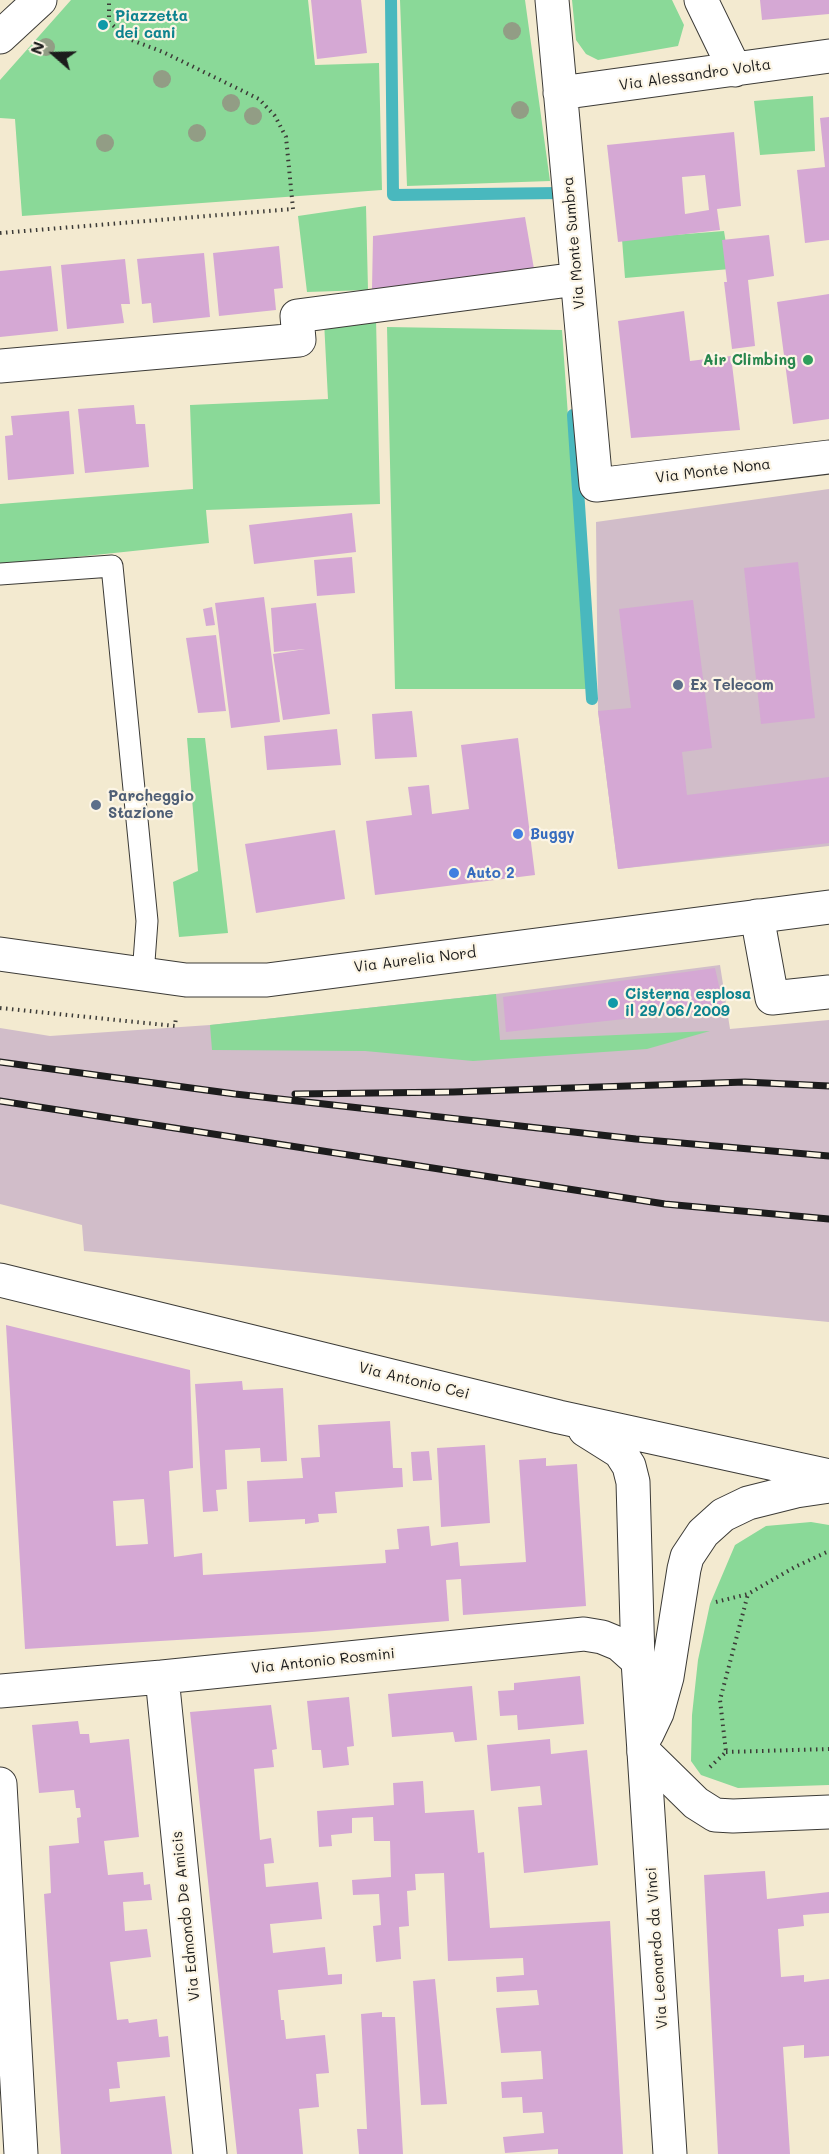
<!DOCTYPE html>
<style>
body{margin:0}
#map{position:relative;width:829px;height:2154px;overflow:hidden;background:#f3ead0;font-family:Mali,sans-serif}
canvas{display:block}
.north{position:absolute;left:24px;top:24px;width:60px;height:60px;-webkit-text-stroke:4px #fcf5e5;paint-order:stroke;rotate:290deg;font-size:16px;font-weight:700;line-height:24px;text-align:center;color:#1c1c1c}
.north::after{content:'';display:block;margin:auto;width:21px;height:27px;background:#1c1c1c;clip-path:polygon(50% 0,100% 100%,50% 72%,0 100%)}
</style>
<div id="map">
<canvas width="829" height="2154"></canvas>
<div class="north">N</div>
</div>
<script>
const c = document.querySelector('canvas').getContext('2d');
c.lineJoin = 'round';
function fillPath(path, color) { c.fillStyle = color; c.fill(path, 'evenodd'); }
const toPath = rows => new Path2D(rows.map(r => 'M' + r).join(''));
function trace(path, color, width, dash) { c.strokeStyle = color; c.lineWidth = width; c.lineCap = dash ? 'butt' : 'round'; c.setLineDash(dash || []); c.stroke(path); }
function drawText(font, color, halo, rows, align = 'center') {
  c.font = font + ' Mali,sans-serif'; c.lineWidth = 4.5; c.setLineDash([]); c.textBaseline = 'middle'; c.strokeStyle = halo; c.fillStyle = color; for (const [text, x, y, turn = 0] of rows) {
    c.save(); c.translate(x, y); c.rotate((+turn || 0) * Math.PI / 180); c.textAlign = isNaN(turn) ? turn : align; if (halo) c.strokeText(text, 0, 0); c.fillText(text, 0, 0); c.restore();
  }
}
fillPath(toPath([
 [829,489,829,846,618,869,598,711,596,522],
 [720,965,730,1029,829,1020,829,1322,84,1251,82,1225,0,1204,0,1028,50,1036,210,1025,496,994]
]), '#d1bdc9');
fillPath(toPath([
 [71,0,308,0,315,65,379,63,382,190,22,216,15,119,0,118,0,80],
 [400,0,525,0,550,181,407,186],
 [572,0,672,0,684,25,678,46,598,60,586,54,576,40],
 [813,96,815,151,760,155,754,101],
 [366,206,368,290,307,292,298,216],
 [724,231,730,269,625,278,622,239],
 [376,318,380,504,206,510,209,543,0,565,0,504,193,489,190,405,328,399,324,321],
 [387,327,562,330,587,689,395,689],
 [187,738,205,738,228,933,179,937,173,882,198,871],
 [496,994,500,1040,710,1031,647,1049,473,1061,365,1051,212,1050,210,1025],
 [811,1522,829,1525,829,1785,738,1788,701,1775,691,1761,692,1715,698,1660,710,1604,735,1545,766,1526]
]), '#8ad998');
trace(toPath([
 [391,0,393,195,561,193],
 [573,415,592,699]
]), '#49b8be', 12);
fillPath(toPath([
 [311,0,361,0,367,53,317,59],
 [760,0,829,0,829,14,762,20],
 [829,117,829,240,805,243,797,170,825,167,820,118],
 [734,132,741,206,717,209,720,230,618,242,607,145],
 [705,175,709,210,685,214,682,177],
 [525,217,534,269,372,289,373,236],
 [769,235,774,276,748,280,755,346,732,349,724,282,727,282,722,240],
 [279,246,283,288,274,289,276,310,219,316,213,253],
 [204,253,210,317,153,323,151,303,142,304,137,259],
 [125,259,130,304,121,304,124,323,67,329,61,265],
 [51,266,58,331,0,337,0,271],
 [829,294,829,419,793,424,777,302],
 [684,311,690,361,731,356,740,430,631,438,618,321],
 [134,405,136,424,145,424,149,467,85,473,78,409],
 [69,411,74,474,8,480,5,436,13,435,11,416],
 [352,513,356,552,254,564,249,525],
 [352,557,355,593,317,596,314,560],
 [798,562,815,718,761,724,744,568],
 [264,597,280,722,231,728,215,603],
 [693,600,712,748,682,752,687,795,829,777,829,843,618,869,598,711,631,708,619,609],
 [316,603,330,714,283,720,273,654,305,649,274,652,271,608],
 [212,607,215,625,206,626,203,609],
 [216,635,226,711,198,713,186,638],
 [412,711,417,757,375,759,372,714],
 [337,729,341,765,267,770,264,736],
 [518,738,535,875,375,895,366,821,412,815,408,787,429,785,432,814,469,809,461,745],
 [335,830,345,899,256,913,245,844],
 [715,968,724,1008,506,1032,503,997],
 [6,1325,190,1370,193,1468,169,1471,174,1557,202,1553,203,1575,386,1563,385,1550,399,1549,397,1529,429,1526,431,1546,458,1542,460,1566,526,1562,519,1460,546,1458,546,1466,577,1464,586,1606,463,1615,461,1579,446,1580,449,1621,312,1632,25,1649],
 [144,1499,148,1544,116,1546,113,1501],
 [242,1381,243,1390,283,1388,287,1461,261,1462,260,1448,225,1450,227,1489,216,1490,218,1511,203,1512,195,1384],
 [390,1421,393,1468,402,1468,403,1487,335,1492,337,1513,318,1514,319,1522,305,1524,305,1519,249,1522,247,1481,303,1478,301,1458,320,1457,318,1425],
 [485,1445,490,1523,441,1527,437,1448],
 [429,1451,432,1480,413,1481,411,1452],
 [580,1676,584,1724,518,1730,517,1715,500,1716,498,1691,514,1690,514,1683],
 [472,1686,477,1740,455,1742,453,1732,392,1737,388,1694],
 [349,1697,354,1746,347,1747,349,1765,323,1768,321,1750,312,1750,307,1701],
 [271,1705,277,1749,272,1750,274,1767,254,1769,260,1840,271,1838,274,1863,264,1864,266,1887,318,1882,322,1919,270,1924,273,1953,325,1947,328,1975,342,1974,342,1984,278,1990,281,2020,284,2020,286,2039,325,2035,329,2073,316,2074,319,2107,299,2109,303,2154,237,2154,190,1712],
 [78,1721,80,1734,89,1734,90,1743,129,1739,139,1837,104,1841,108,1875,143,1872,144,1885,150,1884,152,1900,123,1902,125,1931,147,1929,151,1957,110,1962,117,2020,128,2019,129,2023,157,2019,159,2037,168,2036,170,2057,117,2062,120,2088,109,2089,110,2102,165,2096,172,2154,61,2154,44,1894,51,1893,49,1846,79,1843,77,1818,81,1817,80,1808,76,1808,74,1790,39,1793,32,1725],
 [550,1739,551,1754,587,1750,598,1865,524,1873,518,1807,542,1805,540,1786,491,1791,487,1745],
 [423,1781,425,1813,474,1810,478,1853,484,1852,490,1928,610,1921,623,2154,558,2154,558,2149,505,2153,503,2137,544,2133,542,2112,523,2113,522,2097,502,2098,501,2082,543,2079,542,2064,541,2051,501,2053,496,2008,539,2005,537,1990,497,1992,496,1977,524,1975,523,1958,448,1961,444,1873,415,1874,416,1890,407,1891,409,1926,399,1927,401,1959,376,1962,373,1926,381,1925,379,1894,353,1895,352,1880,391,1877,390,1841,374,1841,373,1817,352,1818,352,1833,331,1835,332,1846,319,1847,317,1811,394,1805,393,1783],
 [765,1871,767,1899,829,1892,829,1913,803,1915,804,1926,778,1929,781,1977,804,1975,804,1982,829,1979,829,2056,804,2058,804,2045,783,2047,790,2154,718,2154,704,1875],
 [435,1979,447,2104,421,2105,413,1981],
 [382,2012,382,2017,395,2017,403,2154,359,2154,357,2129,367,2129,361,2014]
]), '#d5a8d4');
const lane = toPath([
 [0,574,112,566,147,921,143,975]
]);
const street = toPath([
 [552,0,596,485,829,457],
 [701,0,735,70],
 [0,37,40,0],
 [560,93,829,56],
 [0,366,299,340,297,316,577,279],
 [757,916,772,998,829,992],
 [162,1677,210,2154],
 [0,1691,162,1677,584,1634,602,1637,619,1644,638,1661],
 [644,1752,670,2154],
 [0,1784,21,2154]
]);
const secondary = toPath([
 [0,954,186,980,267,980,829,907],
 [0,1280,559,1417,829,1476],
 [585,1430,620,1452,629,1466,633,1482,638,1661,644,1752,696,1803,715,1815,733,1816,829,1812],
 [647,1734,657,1713,667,1677,684,1569,687,1557,703,1533,723,1515,748,1503,796,1491,829,1486]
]);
trace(lane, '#3c3b37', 23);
trace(street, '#3c3b37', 35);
trace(secondary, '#3c3b37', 35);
trace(toPath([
 [0,233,293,209,286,137,275,116,259,99,163,52,129,39,109,22,109,0],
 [0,1008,175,1026,176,1017],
 [716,1602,748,1594,795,1567,829,1551],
 [726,1752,829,1749],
 [710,1767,726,1752,720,1700,748,1594]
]), '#3c3b37', 4, [1.5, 4.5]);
trace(lane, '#fff', 21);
trace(street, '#fff', 33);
trace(secondary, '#fff', 33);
const rail = toPath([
 [0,1062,235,1094,636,1139,829,1156],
 [295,1094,453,1092,745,1082,829,1086],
 [0,1101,665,1204,829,1219]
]);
trace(rail, '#1c1c1c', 7);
trace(rail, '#fcf5e5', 4.5, [14]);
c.fillStyle = '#929d85';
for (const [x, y] of [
 [512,31],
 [46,47],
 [162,79],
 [231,103],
 [520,110],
 [253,116],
 [197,133],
 [105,143]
]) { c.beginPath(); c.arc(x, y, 9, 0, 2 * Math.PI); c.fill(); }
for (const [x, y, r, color] of [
 [103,25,6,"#0f9aa8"],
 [808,360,6,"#2e9e5b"],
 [678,685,6,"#5c6f8a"],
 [96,805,6,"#5c6f8a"],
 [518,834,6,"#3f7fe0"],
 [454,873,6,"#3f7fe0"],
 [613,1003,6,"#0f9aa8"]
]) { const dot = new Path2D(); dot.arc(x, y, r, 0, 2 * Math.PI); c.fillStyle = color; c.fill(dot); trace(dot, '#fcf5e5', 2); }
drawText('bold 15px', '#0d838f', '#fcf5e5', [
 ["Piazzetta",115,16],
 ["dei cani",115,33],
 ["Cisterna esplosa",625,994],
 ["il 29/06/2009",625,1011]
], 'left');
drawText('15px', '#1c1c1c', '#fcf5e5', [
 ["Via Alessandro Volta",695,75,-8],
 ["Via Monte Sumbra",574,243,-95],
 ["Via Monte Nona",713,471,-7],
 ["Via Aurelia Nord",415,960,-7],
 ["Via Antonio Cei",414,1381,14],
 ["Via Antonio Rosmini",323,1661,-6],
 ["Via Edmondo De Amicis",186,1916,-96],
 ["Via Leonardo da Vinci",657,1948,-94]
]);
drawText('bold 15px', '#27864d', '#fcf5e5', [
 ["Air Climbing",796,360]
], 'right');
drawText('bold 15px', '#4e5e75', '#fcf5e5', [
 ["Ex Telecom",690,685],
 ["Parcheggio",108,796],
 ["Stazione",108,813]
], 'left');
drawText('bold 15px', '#366cbe', '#fcf5e5', [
 ["Buggy",530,834],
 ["Auto 2",466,873]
], 'left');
</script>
